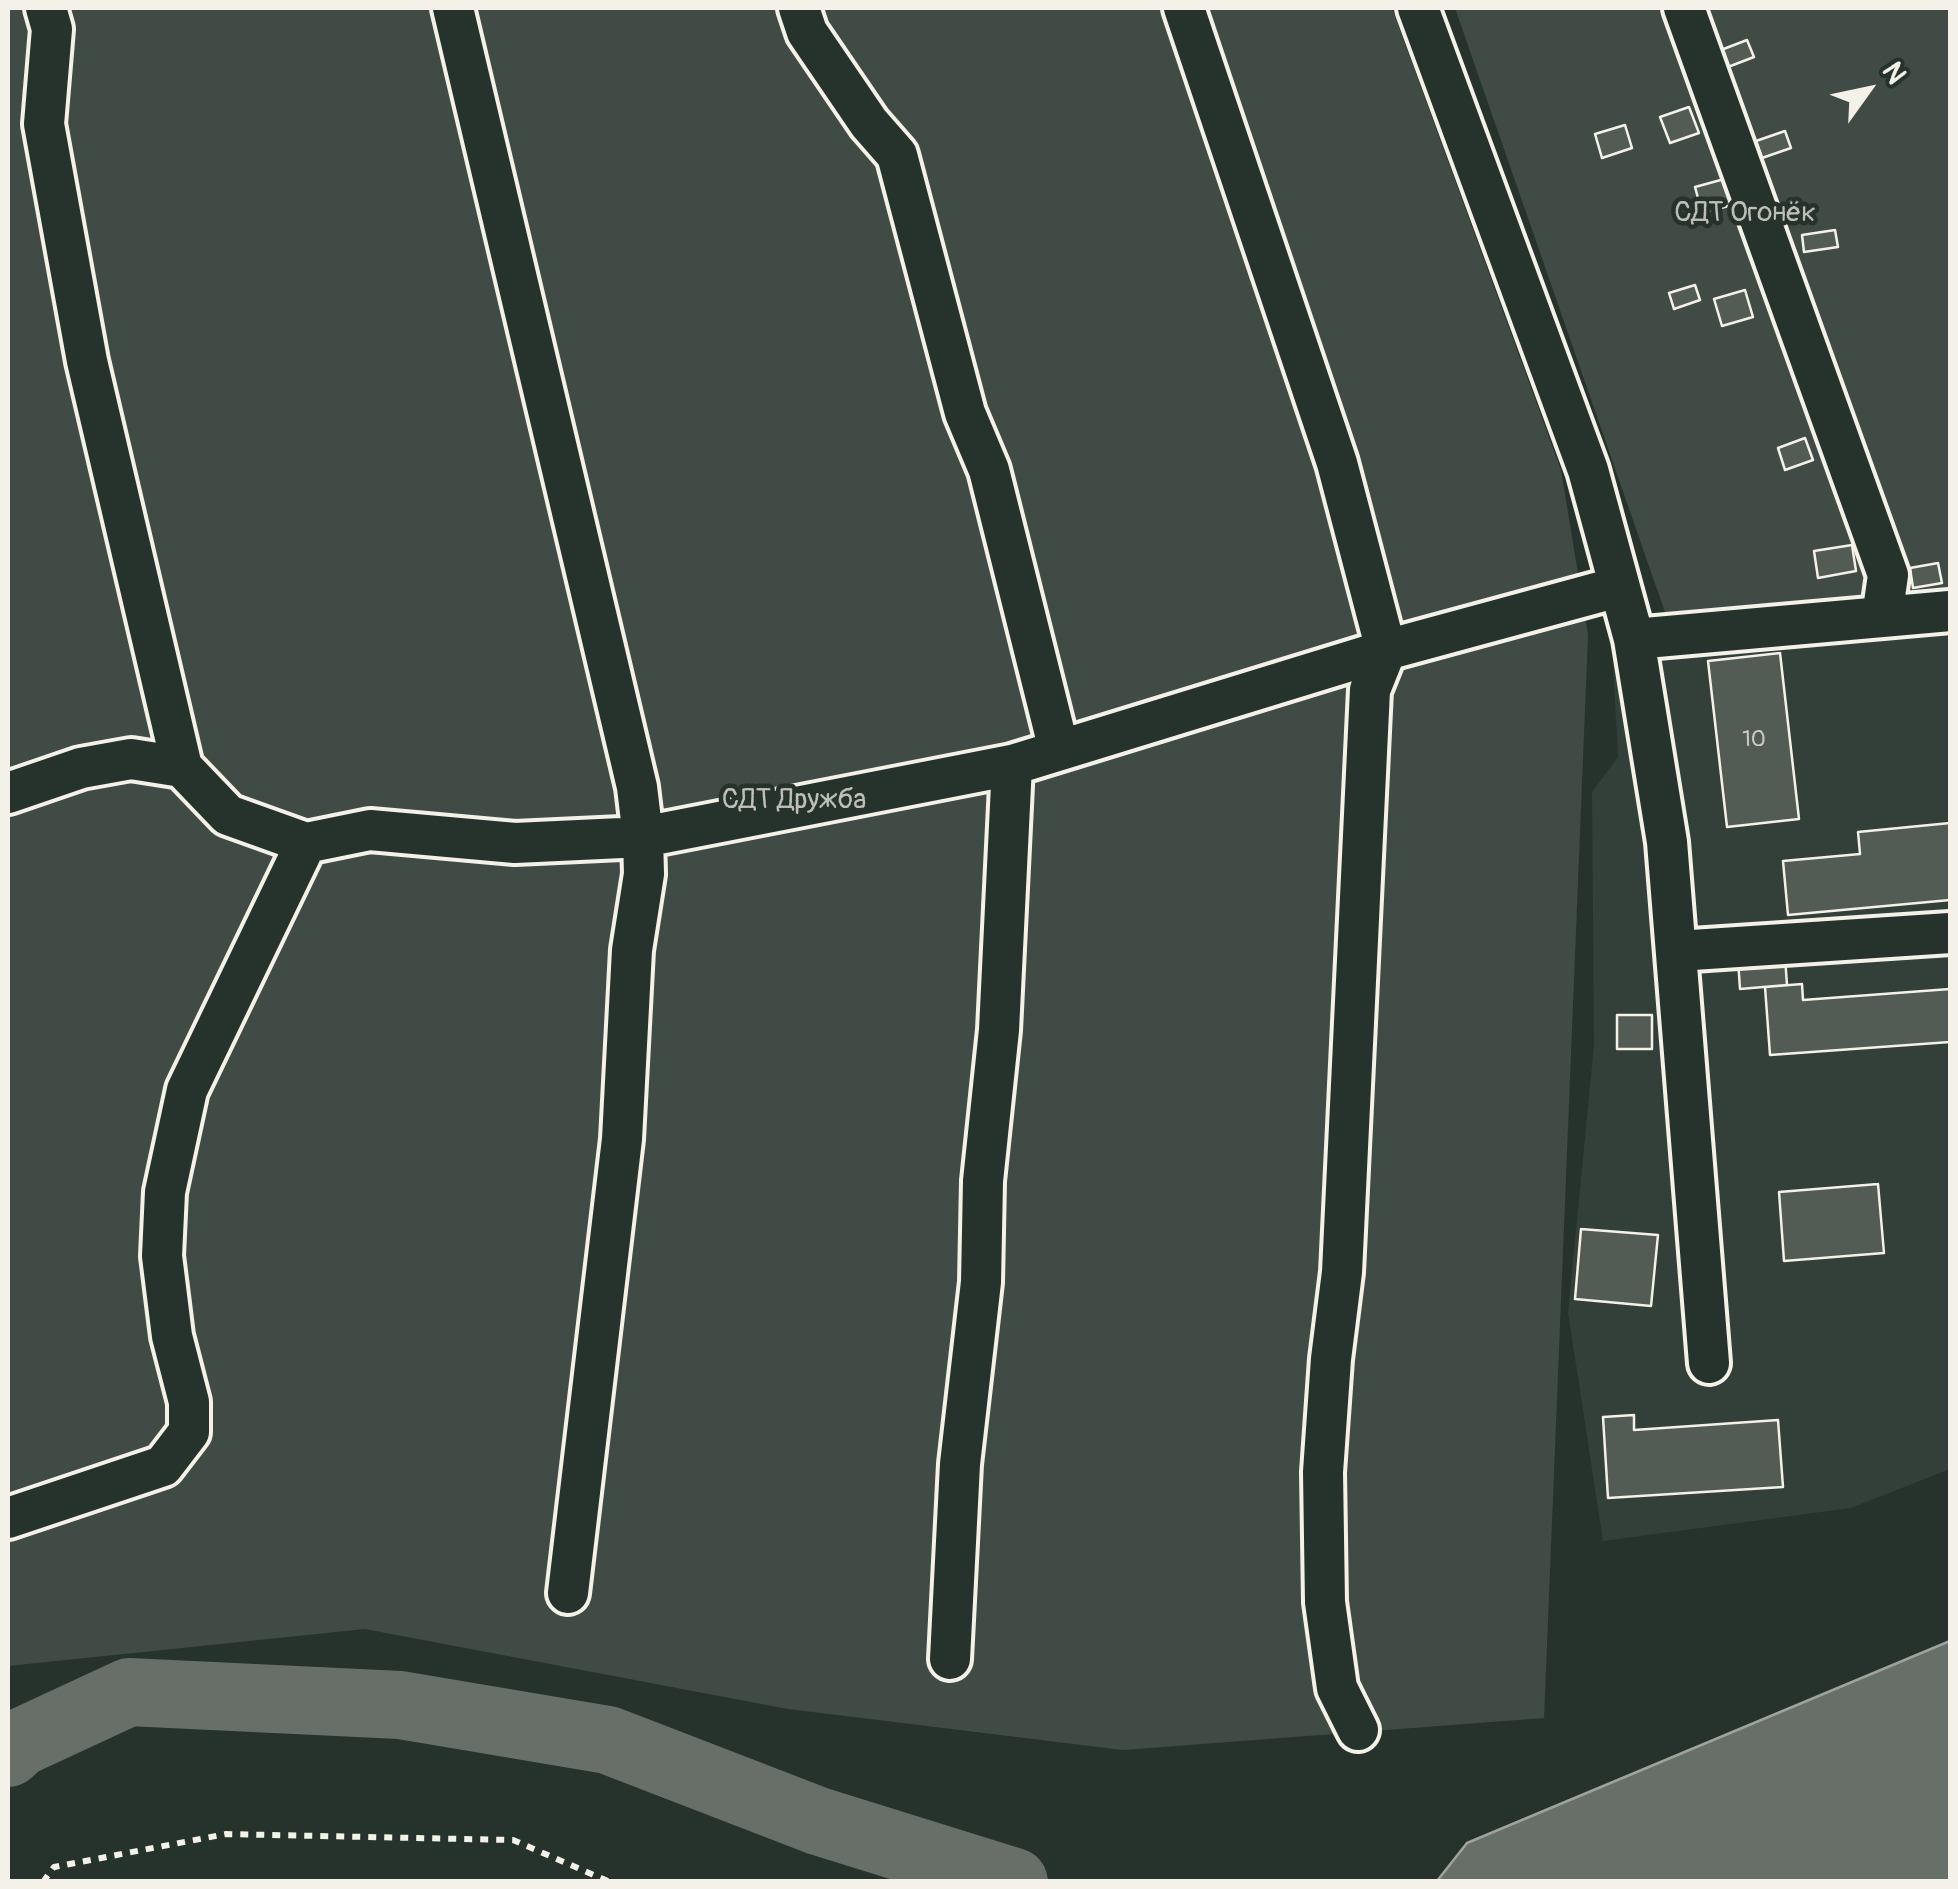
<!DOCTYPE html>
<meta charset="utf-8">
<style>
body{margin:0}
#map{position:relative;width:1958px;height:1889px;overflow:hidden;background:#26332d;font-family:Pangolin,sans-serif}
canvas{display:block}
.frame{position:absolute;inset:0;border:10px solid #f4f1e8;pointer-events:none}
.north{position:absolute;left:1818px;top:40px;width:100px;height:100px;-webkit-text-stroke:8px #26332d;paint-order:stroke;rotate:57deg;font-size:28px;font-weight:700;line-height:40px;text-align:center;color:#f4f1e8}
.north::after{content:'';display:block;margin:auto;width:35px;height:45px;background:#f4f1e8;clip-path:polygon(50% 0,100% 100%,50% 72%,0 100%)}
</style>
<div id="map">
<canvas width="1958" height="1889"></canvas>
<div class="frame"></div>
<div class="north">N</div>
</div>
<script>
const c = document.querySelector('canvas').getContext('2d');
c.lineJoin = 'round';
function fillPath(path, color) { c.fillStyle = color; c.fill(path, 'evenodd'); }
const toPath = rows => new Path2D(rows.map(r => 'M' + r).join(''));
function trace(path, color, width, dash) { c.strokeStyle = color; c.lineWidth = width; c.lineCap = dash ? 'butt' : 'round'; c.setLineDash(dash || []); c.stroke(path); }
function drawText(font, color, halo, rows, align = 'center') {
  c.font = font + ' Pangolin,sans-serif'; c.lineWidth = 9; c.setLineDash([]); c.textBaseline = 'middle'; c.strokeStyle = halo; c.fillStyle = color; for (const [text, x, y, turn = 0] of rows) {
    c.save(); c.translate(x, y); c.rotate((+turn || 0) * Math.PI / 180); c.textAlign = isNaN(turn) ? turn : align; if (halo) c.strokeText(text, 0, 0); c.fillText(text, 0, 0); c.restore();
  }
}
fillPath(toPath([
 [1950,627,1950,1469,1851,1508,1603,1541,1568,1312,1594,1045,1592,792,1618,757,1613,663]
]), '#333f39');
fillPath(toPath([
 [8,8,1392,8,1561,470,1588,635,1544,1718,1123,1750,788,1709,365,1629,8,1666],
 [1455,8,1950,8,1950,590,1667,618]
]), '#414b45');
const water = toPath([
 [1950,1641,1950,1881,1437,1881,1467,1843,1950,1641]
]);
fillPath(water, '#676f68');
trace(water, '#9fa39b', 2.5);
trace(toPath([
 [8,1753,19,1743,129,1692,400,1705,608,1740,818,1821,1014,1882]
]), '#676f68', 68);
const building = toPath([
 [1747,40,1754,57,1728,67,1721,50,1747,40],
 [1689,107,1699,133,1670,143,1660,117,1689,107],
 [1625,125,1632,148,1602,158,1595,134,1625,125],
 [1785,131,1791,148,1762,158,1756,141,1785,131],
 [1728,178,1736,204,1702,213,1695,187,1728,178],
 [1835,230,1838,247,1804,252,1802,235,1835,230],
 [1695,285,1700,300,1674,309,1669,293,1695,285],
 [1745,290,1753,317,1722,326,1714,299,1745,290],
 [1805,438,1813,460,1785,470,1778,448,1805,438],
 [1852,545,1856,571,1818,578,1814,551,1852,545],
 [1938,563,1942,583,1913,588,1910,568,1938,563],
 [1780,653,1799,819,1727,827,1708,661,1780,653],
 [1950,823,1950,900,1788,915,1783,861,1860,854,1858,832,1950,823],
 [1785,957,1787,985,1740,989,1738,960,1785,957],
 [1802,984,1803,1000,1950,989,1950,1042,1770,1055,1765,987,1802,984],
 [1617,1015,1652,1015,1652,1049,1617,1049,1617,1015],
 [1878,1184,1884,1253,1784,1261,1779,1192,1878,1184],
 [1581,1229,1658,1235,1651,1306,1575,1299,1581,1229],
 [1634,1415,1634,1430,1778,1420,1783,1487,1608,1498,1603,1417,1634,1415]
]);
fillPath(building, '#525c55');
trace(building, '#f4f1e8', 2.5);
const minor = toPath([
 [46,8,52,29,44,124,87,361,182,767],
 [453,8,637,787,643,837,644,874,632,950,622,1139,568,1593],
 [799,8,807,32,869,123,897,155,965,413,989,470,1059,750],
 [1184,8,1337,463,1386,650,1370,690,1342,1272,1331,1359,1323,1472,1325,1602,1337,1688,1358,1730],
 [1418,8,1588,470,1634,639,1667,842,1709,1363],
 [1684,8,1888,575,1882,617],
 [1634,639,1950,611],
 [8,793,81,768,131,759,182,767,228,815,306,843,370,830,515,843,643,837,1012,765,1386,650,1618,587],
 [1677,951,1950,933],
 [8,1518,163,1466,189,1432,189,1402,172,1336,162,1256,165,1192,187,1090,306,843],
 [950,1659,960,1464,981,1282,983,1181,999,1030,1012,765]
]);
trace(minor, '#f4f1e8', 48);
trace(toPath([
 [43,1882,54,1867,226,1834,513,1840,610,1882]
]), '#f4f1e8', 6, [8, 8]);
trace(minor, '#26332d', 40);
drawText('22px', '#ccccc3', null, [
 ["10",1754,740]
]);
drawText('28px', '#bebfb7', '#26332d', [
 ["СДТ Огонёк",1745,214],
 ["СДТ Дружба",794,801]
]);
</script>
